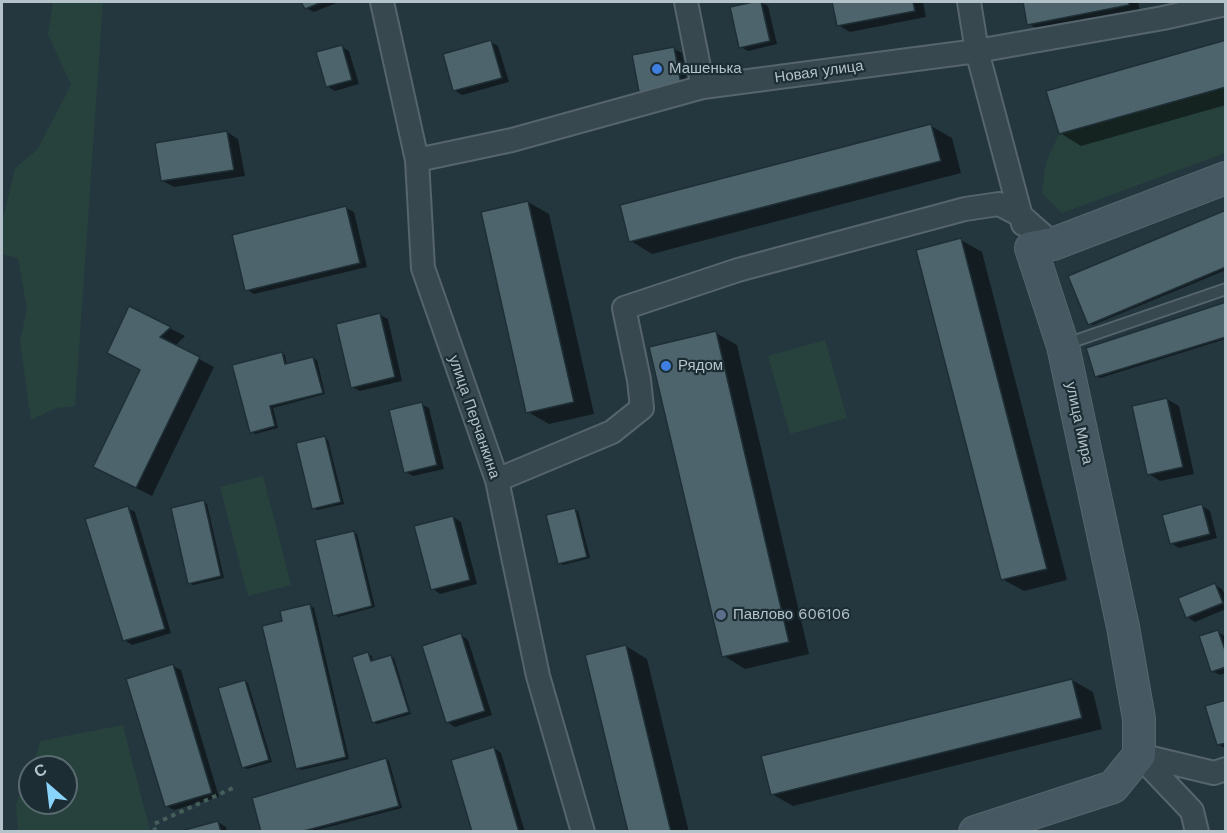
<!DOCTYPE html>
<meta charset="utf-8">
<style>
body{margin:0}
#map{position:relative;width:1227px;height:833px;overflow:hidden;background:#24373f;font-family:"Work Sans",sans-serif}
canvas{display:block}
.frame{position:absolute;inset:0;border:3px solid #b4c2ca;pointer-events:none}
.north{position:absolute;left:18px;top:755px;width:60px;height:60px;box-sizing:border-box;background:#1d2d34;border:2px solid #596970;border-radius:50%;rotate:332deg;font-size:16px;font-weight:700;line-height:24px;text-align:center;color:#b4c2ca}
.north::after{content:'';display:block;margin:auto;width:21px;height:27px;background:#88d4fb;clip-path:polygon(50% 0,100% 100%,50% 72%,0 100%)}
</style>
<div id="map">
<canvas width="1227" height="833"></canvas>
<div class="frame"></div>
<div class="north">С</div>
</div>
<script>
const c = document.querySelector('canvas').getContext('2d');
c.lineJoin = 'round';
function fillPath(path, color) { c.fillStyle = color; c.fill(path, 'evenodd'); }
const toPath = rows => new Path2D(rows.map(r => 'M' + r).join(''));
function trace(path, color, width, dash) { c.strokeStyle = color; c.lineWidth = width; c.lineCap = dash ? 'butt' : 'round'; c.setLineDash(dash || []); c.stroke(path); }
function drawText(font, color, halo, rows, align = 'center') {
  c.font = font + ' "Work Sans",sans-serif'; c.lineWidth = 4.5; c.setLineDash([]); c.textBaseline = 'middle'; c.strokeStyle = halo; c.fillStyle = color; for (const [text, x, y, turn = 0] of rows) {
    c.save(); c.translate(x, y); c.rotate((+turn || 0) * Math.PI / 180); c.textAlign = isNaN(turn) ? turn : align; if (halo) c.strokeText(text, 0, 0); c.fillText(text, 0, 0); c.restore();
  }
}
fillPath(toPath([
 [53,2,103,2,75,406,56,408,31,420,20,341,27,309,18,258,2,254,2,223,15,168,37,150,71,85,48,34],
 [1225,87,1225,153,1062,213,1042,193,1046,162,1059,134],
 [825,340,847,418,790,434,768,356],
 [263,476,291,585,248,596,220,487],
 [123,725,150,831,18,831,16,804,30,769,30,803,66,803,66,767,31,767,41,741]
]), '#27423d');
fillPath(toPath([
 [303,2,339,2,314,12,306,8],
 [760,2,768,6,777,44,748,51,741,47,732,8],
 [834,2,923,2,926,17,850,32,838,25],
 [1024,2,1138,2,1140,11,1040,30,1029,24],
 [491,42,498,46,509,82,462,95,454,90],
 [1226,42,1226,105,1081,146,1060,133],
 [342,47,349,51,359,84,335,91,327,86],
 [674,49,682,53,688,87,648,95,641,91],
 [931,126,952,138,961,173,652,254,631,241],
 [227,132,238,139,245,176,174,187,163,181],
 [528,202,549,214,594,414,549,424,528,412],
 [346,208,354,212,367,267,254,294,247,290],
 [1226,211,1226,270,1093,325,1089,324],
 [961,240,982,252,1067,580,1024,591,1002,579],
 [1226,304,1226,339,1100,378,1096,376],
 [130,308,185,336,175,346,214,367,152,496,95,467,142,370],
 [380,315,388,319,402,381,360,391,352,387],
 [716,333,737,345,809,654,745,669,724,656],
 [281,353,285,355,287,365,313,358,317,360,325,394,273,408,278,428,255,434,251,432],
 [1167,399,1179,406,1194,474,1160,481,1149,474],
 [421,404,429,408,444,469,413,476,406,472],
 [324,438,328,440,344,504,317,510,314,508],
 [204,502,207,504,224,578,193,585,189,583],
 [1202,506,1210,511,1217,538,1179,548,1171,543],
 [127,508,135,512,171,633,132,645,124,640],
 [575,509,578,511,590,558,563,565,560,563],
 [453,517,461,522,477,584,440,594,433,589],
 [354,532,357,534,375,607,338,617,335,615],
 [1215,585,1222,589,1226,597,1226,609,1195,622,1187,617],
 [310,606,314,608,349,759,301,770,297,768,284,622],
 [1218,632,1225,636,1226,673,1220,675,1212,671],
 [461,635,468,640,492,715,455,727,447,722],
 [626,646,647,659,689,832,629,832],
 [368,654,372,656,373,662,391,656,394,658,411,714,377,724,373,722],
 [173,666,181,670,219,797,174,810,166,806],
 [1072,680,1093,692,1102,729,793,806,772,794],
 [245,681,248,683,272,762,247,769,243,767],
 [1226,701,1226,749,1218,744],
 [494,748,501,753,525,832,474,832],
 [386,759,389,761,402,808,309,832,262,832],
 [218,822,226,827,227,832,183,832]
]), '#0007');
const building = toPath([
 [301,2,322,2,305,9,301,2],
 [753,2,761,2,770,41,739,48,730,7,753,2],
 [832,2,913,2,915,11,837,26,832,2],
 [1023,2,1129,2,1129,5,1027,25,1023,2],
 [491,40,502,78,453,91,443,54,491,40],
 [1226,40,1226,87,1059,134,1046,91,1226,40],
 [342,45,352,80,326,87,316,52,342,45],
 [674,47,681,84,639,92,632,55,674,47],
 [931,124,941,161,629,242,620,205,931,124],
 [227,131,234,170,161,181,155,143,227,131],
 [528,201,574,402,526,413,481,212,528,201],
 [346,206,360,263,245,291,232,235,346,206],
 [1226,210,1226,267,1088,325,1068,276,1226,210],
 [961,238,1047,569,1001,580,916,250,961,238],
 [1226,302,1226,337,1095,377,1086,348,1226,302],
 [129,306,171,327,160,337,200,357,136,488,93,467,140,370,107,353,129,306],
 [380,313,395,377,351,388,336,324,380,313],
 [716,331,789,642,722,657,649,347,716,331],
 [282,352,285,364,313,357,323,393,270,406,275,426,250,433,232,365,282,352],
 [1167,398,1183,467,1147,475,1132,406,1167,398],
 [422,402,437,465,404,473,389,410,422,402],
 [325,436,341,502,312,509,296,443,325,436],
 [204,500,221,576,188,584,171,508,204,500],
 [1202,504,1210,534,1170,544,1162,515,1202,504],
 [128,506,165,629,123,641,85,519,128,506],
 [575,508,587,557,558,564,546,515,575,508],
 [453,516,470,580,431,590,414,526,453,516],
 [354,531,372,606,333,616,315,540,354,531],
 [1215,583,1223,603,1186,618,1178,598,1215,583],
 [310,604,346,757,296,769,262,626,282,621,280,611,310,604],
 [1218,630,1226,653,1226,667,1211,672,1199,636,1218,630],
 [461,633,485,711,446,723,422,646,461,633],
 [626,645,671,832,628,832,585,655,626,645],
 [368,652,371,661,391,655,409,712,372,723,352,657,368,652],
 [173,664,212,793,165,807,126,679,173,664],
 [1072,679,1082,718,771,795,761,756,1072,679],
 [245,680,269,760,242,768,218,688,245,680],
 [1226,700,1226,743,1217,745,1205,706,1226,700],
 [494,747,519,832,472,832,451,760,494,747],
 [386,758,399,806,300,832,261,832,252,798,386,758],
 [218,821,221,832,177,832,218,821]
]);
fillPath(building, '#4e646c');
trace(building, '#1f2f36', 1.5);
const lane = toPath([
 [1066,344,1226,289]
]);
const street = toPath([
 [382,2,417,160,423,268,497,480,538,676,583,832],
 [686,2,703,87],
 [969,2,977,51,1023,224],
 [417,160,512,140,703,87,977,51,1163,18,1226,4],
 [497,480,612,432,642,408,639,380,624,308,738,270,965,209,999,204,1020,215,1053,244],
 [1139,755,1192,811,1197,832],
 [1139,755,1214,773,1226,769]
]);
const secondary = toPath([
 [975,832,1113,787,1139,755,1139,719,1123,627,1063,346,1031,248,1053,244,1226,178]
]);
trace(lane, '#56656d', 14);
trace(street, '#56656d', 26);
trace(secondary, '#56656d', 34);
trace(toPath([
 [155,832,154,824,233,788]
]), '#465e5a', 4, [4.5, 4.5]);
trace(lane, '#38484f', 10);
trace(street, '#38484f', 22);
trace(secondary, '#465862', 32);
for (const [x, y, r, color] of [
 [657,69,6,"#3f7fe0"],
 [666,366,6,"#3f7fe0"],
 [721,615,6,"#5c6f8a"]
]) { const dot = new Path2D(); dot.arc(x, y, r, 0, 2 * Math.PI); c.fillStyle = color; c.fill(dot); trace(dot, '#1d2d34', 2); }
drawText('15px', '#b4c2ca', '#1d2d34', [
 ["Машенька",669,69],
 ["Рядом",678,366],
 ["Павлово 606106",733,615]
], 'left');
drawText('15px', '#b4c2ca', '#1d2d34', [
 ["Новая улица",819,72,-8],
 ["улица Перчанкина",474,417,71],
 ["улица Мира",1079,423,78]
]);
</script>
